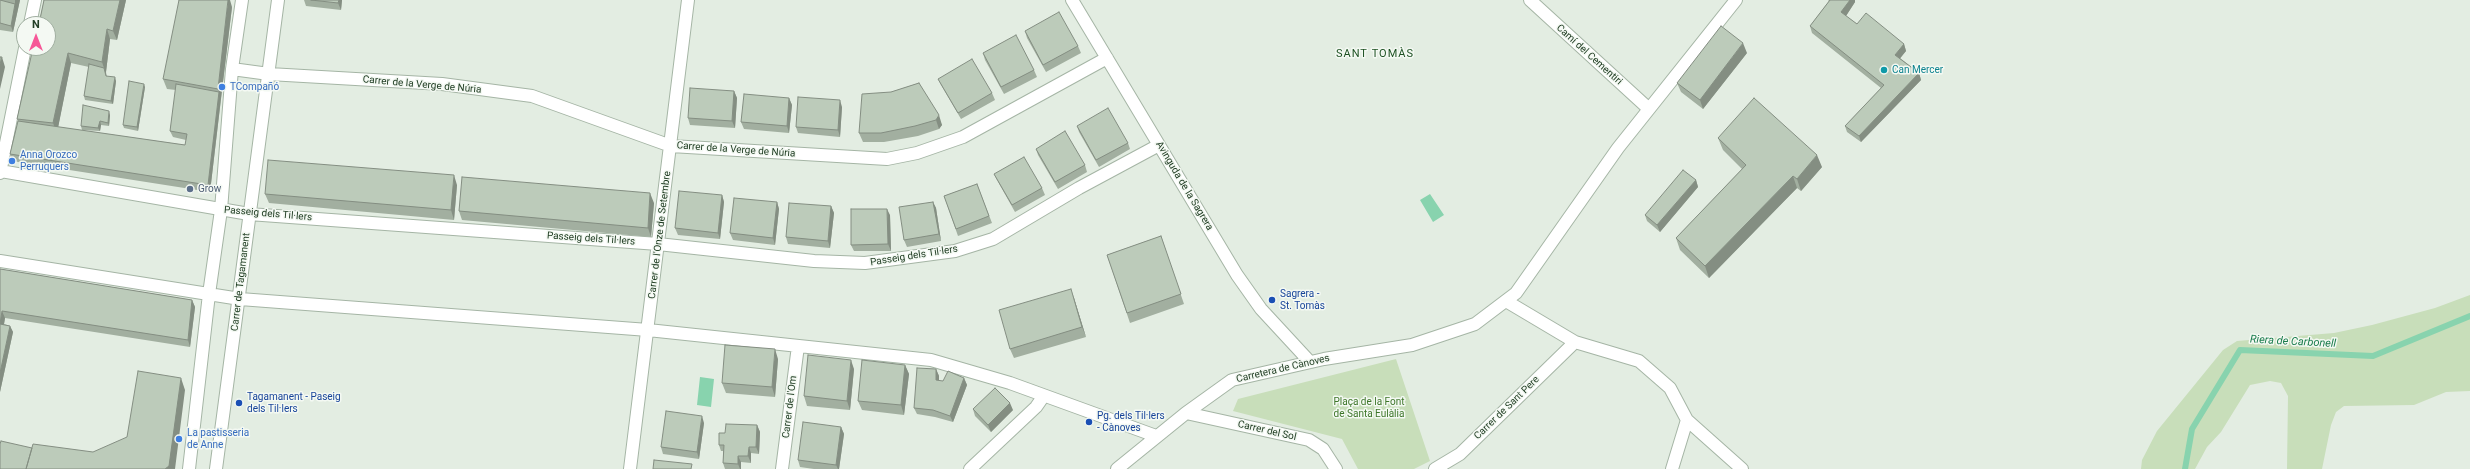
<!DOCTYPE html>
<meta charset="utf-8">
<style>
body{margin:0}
#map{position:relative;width:2470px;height:469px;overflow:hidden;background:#e3ede2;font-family:Roboto,sans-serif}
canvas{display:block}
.north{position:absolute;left:16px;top:16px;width:40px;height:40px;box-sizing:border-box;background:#f4f9f3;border:1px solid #a0aea0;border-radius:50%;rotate:0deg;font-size:11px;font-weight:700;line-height:16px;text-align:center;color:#213e24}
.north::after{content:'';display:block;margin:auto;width:14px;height:18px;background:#f65797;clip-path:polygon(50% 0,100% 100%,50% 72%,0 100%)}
</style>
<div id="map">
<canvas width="2470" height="469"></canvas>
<div class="north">N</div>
</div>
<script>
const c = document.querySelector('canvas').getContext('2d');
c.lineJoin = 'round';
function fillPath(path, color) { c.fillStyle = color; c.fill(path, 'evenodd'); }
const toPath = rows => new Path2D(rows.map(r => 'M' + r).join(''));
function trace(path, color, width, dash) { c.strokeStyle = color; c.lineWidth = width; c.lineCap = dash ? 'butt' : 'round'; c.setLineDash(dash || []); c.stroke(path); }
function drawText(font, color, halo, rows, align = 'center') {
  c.font = font + ' Roboto,sans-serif'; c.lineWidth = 3; c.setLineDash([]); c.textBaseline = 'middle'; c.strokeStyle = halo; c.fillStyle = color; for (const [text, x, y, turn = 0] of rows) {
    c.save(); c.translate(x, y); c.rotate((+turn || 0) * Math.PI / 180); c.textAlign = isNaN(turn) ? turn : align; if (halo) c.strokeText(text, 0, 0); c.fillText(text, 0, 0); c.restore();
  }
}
fillPath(toPath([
 [2470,295,2470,391,2446,392,2414,405,2344,406,2336,412,2331,425,2322,469,2287,469,2288,396,2281,383,2270,381,2250,385,2221,432,2207,447,2195,469,2141,469,2142,460,2157,431,2223,350,2237,341,2334,333,2372,325,2435,308],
 [1396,359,1430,461,1414,469,1358,469,1342,439,1233,411,1238,399]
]), '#c8deba');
fillPath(toPath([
 [1430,194,1444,215,1433,222,1420,200],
 [700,377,714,379,711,407,697,405]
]), '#88d3ae');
trace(toPath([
 [2185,469,2192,429,2240,350,2373,356,2470,316]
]), '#88d3ae', 6);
const minor = toPath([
 [1072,0,1237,275,1261,309,1310,362],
 [1530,0,1649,109],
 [30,24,35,0],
 [232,69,269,74,442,84,532,96,671,146,887,159,917,153,963,137,1107,58],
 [0,171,249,214,658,244,814,261,865,263,955,251,993,239,1079,188,1159,145],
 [0,173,25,48],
 [0,261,240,299,648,330,931,360,1010,383,1156,436],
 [1506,301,1575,342,1639,361,1670,388,1687,420,1742,469],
 [1186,413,1309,440,1323,449,1336,469],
 [189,469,209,294,221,210,232,69,242,0],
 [216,469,278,0],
 [630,469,688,0],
 [782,469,798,346],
 [970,469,1036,407,1043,397],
 [1117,469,1186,413,1232,380,1324,359,1412,345,1475,324,1516,293,1618,148,1736,0],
 [1435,469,1460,454,1575,342],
 [1672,469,1687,420]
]);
trace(minor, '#a5b5a5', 14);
trace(minor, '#fff', 12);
fillPath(toPath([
 [0,0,20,0,13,32,0,30],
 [44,0,126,0,117,40,110,39,106,72,106,76,116,81,113,104,85,100,84,96,89,67,71,63,58,127,185,145,186,140,173,137,170,131,176,90,167,89,163,79,232,7,210,192,12,161,10,154,18,121,17,119],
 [304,0,342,0,341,10,306,6],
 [1828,0,1855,0,1855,2,1846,16,1857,24,1904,44,1906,51,1900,58,1919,73,1921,80,1861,142,1847,132,1845,126,1881,88,1812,33,1810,26,1829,1],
 [1025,31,1078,46,1081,53,1046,72,1027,38],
 [983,53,1034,70,1037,77,1004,94,985,60],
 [1747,53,1703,109,1681,92,1677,83],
 [938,79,992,93,995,100,961,119,941,85],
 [919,83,942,125,939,129,918,136,884,142,863,142,859,133,891,92],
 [145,87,138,131,124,128,123,125],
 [734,91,737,98,735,128,690,125,688,118],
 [789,98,792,105,789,133,744,129,741,122],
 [842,107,840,137,798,133,796,127],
 [110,115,109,126,101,125,100,131,82,130,81,126],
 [1077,126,1128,143,1130,149,1099,167,1079,132],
 [1718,138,1822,167,1801,191,1797,188,1709,278,1680,250,1676,238,1742,169,1723,150],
 [1036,149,1085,165,1087,172,1058,189,1038,155],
 [994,174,1042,188,1045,195,1015,212,997,180],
 [1696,180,1698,187,1660,232,1647,221,1645,215],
 [977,184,992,223,958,236,944,196],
 [457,185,454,220,269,203,265,194],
 [722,195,724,202,720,239,678,235,675,228],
 [777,202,779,209,775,245,733,240,730,233],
 [933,202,936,208,941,241,907,247,904,240],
 [654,203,651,237,462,220,459,211],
 [831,206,834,213,830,248,788,244,786,237],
 [890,215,891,251,854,251,851,245],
 [1161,236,1184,304,1130,323,1107,255],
 [0,269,192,300,195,307,190,347,5,318,4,324,10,326,13,332,0,392],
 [1074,298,1086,337,1014,358,1010,349],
 [778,359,775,397,726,393,722,383],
 [905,365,909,374,904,415,862,410,858,401],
 [854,369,850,410,807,406,804,396],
 [936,369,939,376,939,381,943,381,964,378,967,385,953,422,935,417,917,414,914,408],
 [973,409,1013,410,991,432,975,416],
 [704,423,699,459,663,454,661,447],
 [757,425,760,432,759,454,751,453,751,463,741,462,741,469,725,469,723,463,723,451,721,451,719,445,725,433],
 [841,427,844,434,839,469,814,469,800,467,798,460]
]), '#a2afa0');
fillPath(toPath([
 [15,0,20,0,13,32,11,26,15,4],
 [120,0,126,0,117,40,113,31],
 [228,0,230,0,232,7,221,98,218,89],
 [339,0,342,0,341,10,338,3],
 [1850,0,1855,0,1855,2,1844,19,1841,12],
 [107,29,110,39,106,72,107,80,104,68,102,62],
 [1743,43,1747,53,1703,109,1700,100],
 [1904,44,1906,51,1898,61,1895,55],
 [68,53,71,63,57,133,53,123],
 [2,57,5,67,0,89,0,64],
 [1919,73,1921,80,1861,142,1859,136],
 [115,77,116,81,113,104,111,101],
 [144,84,145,87,138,131,137,127],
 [734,91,737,98,735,128,732,121],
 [219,92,221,98,210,192,208,185],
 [789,98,792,105,789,133,787,126],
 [840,100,842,107,840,137,838,130],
 [109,111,110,115,109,126,108,123],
 [939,115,942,125,939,129,936,120],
 [100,121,101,125,100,131,98,128],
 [1817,155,1822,167,1801,191,1797,179],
 [454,175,457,185,454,220,451,210],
 [1793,176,1797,188,1709,278,1705,266],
 [1696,180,1698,187,1660,232,1657,225],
 [650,193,654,203,651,237,648,228],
 [722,195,724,202,720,239,718,233],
 [777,202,779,209,775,245,773,238],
 [933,202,936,208,941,241,939,234],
 [831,206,834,213,830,248,828,241],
 [887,209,890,215,891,251,888,244],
 [1071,289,1074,298,1086,337,1082,327],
 [192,300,195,307,190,347,188,340],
 [2,311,5,318,3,330,0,324],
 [10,326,13,332,0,392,0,373],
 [775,349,778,359,775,397,772,387],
 [851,360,854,369,850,410,847,401],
 [905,365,909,374,904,415,901,405],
 [936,369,939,376,939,387,936,380],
 [181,378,185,390,175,469,165,469],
 [964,378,967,385,953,422,950,416],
 [1010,403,1013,410,991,432,988,425],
 [702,416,704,423,699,459,697,452],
 [757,425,760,432,759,454,756,447],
 [841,427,844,434,839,469,838,469,836,465],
 [749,447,751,453,751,463,748,456],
 [738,456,741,462,741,469,740,469,738,464]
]), '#848e82');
const building = toPath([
 [0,0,15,4,11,26,0,23,0,0],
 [44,0,120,0,113,31,107,29,102,62,68,53,53,123,17,119,33,48,48,48,48,24,39,24,44,0],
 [179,0,228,0,218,89,163,79,179,0],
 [311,0,339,0,338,3,311,0],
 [1830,0,1850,0,1841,12,1857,24,1866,13,1904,44,1895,55,1919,73,1859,136,1845,126,1884,85,1810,26,1830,0],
 [1059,12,1078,46,1043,65,1025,31,1059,12],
 [1721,26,1743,43,1700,100,1677,83,1721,26],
 [1016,35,1034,70,1001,87,983,53,1016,35],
 [0,57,2,57,0,64,0,57],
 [972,59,992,93,958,113,938,79,972,59],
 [89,64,104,68,106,76,115,77,111,101,84,96,89,64],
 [129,81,144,84,137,127,123,125,129,81],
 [919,83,939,115,936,120,915,126,881,133,859,133,862,94,891,92,919,83],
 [176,84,219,92,208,185,10,154,18,121,185,145,187,134,170,131,176,84],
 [690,88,734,91,732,121,688,118,690,88],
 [744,94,789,98,787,126,741,122,744,94],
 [798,97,840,100,838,130,796,127,798,97],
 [1754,98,1817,155,1797,179,1793,176,1705,266,1676,238,1746,165,1718,138,1754,98],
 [83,105,109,111,108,123,100,121,98,128,81,126,83,105],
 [1108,108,1128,143,1096,160,1077,126,1108,108],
 [1065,131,1085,165,1055,182,1036,149,1065,131],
 [1024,157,1042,188,1012,205,994,174,1024,157],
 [268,160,454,175,451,210,265,194,268,160],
 [1683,170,1696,180,1657,225,1645,215,1683,170],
 [462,177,650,193,648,228,459,211,462,177],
 [977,184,989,216,956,229,944,196,977,184],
 [679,191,722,195,718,233,675,228,679,191],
 [734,198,777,202,773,238,730,233,734,198],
 [933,202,939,234,904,240,899,207,933,202],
 [789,203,831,206,828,241,786,237,789,203],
 [851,209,887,209,888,244,851,245,851,209],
 [1161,236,1181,294,1127,313,1107,255,1161,236],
 [0,269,192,300,188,340,2,311,0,324,10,326,0,373,0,269],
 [1071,289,1082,327,1010,349,999,310,1071,289],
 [725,345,775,349,772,387,722,383,725,345],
 [808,355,851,360,847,401,804,396,808,355],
 [862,360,905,365,901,405,858,401,862,360],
 [917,368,936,369,936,380,943,381,948,371,964,378,950,416,933,410,914,408,917,368],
 [138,371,181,378,169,466,165,469,26,469,33,444,93,452,127,437,138,371],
 [995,388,1010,403,988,425,973,409,995,388],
 [666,411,702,416,697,452,661,447,666,411],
 [803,422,841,427,836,465,798,460,803,422],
 [726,424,757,425,756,447,749,447,748,456,738,456,738,464,723,463,724,445,719,445,719,433,725,433,726,424],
 [1,441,32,448,26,469,0,469,0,444,1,441],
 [654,460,692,464,691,469,653,469,654,460]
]);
fillPath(building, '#bccbba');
trace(building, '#848e82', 1);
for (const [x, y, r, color] of [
 [1884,70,4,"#0f9aa8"],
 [222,87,4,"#3f7fe0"],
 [12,161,4,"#3f7fe0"],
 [190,189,4,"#5c6f8a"],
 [1272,300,4,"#1a4fb4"],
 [239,403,4,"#1a4fb4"],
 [1089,422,4,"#1a4fb4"],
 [179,439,4,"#3f7fe0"]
]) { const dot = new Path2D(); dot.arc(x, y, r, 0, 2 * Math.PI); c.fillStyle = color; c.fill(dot); trace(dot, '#f4f9f3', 1.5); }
drawText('10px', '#213e24', '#f4f9f3', [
 ["Camí del Cementiri",1589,55,42],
 ["Carrer de la Verge de Núria",422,85,5],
 ["Carrer de la Verge de Núria",736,150,4],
 ["Avinguda de la Sagrera",1184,186,59],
 ["Passeig dels Til·lers",268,214,5],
 ["Carrer de l'Onze de Setembre",660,235,-83],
 ["Passeig dels Til·lers",591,239,4],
 ["Passeig dels Til·lers",914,256,-9],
 ["Carrer de Tagamanent",241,282,-83],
 ["Carretera de Cànoves",1283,369,-13],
 ["Carrer de l'Om",790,407,-83],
 ["Carrer de Sant Pere",1507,408,-44],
 ["Carrer del Sol",1267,431,13]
]);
drawText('10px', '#0d838f', '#f4f9f3', [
 ["Can Mercer",1892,70]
], 'left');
drawText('10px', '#366cbe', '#f4f9f3', [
 ["TCompañó",230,87],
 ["Anna Orozco",20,155],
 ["Perruquers",20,167],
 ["La pastisseria",187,433],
 ["de Anne",187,445]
], 'left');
drawText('10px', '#4e5e75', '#f4f9f3', [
 ["Grow",198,189]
], 'left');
drawText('10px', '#164399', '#f4f9f3', [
 ["Sagrera -",1280,294],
 ["St. Tomàs",1280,306],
 ["Tagamanent - Paseig",247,397],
 ["dels Til·lers",247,409],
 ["Pg. dels Til·lers",1097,416],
 ["- Cànoves",1097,428]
], 'left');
drawText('10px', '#3e762a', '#f4f9f3', [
 ["Plaça de la Font",1369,402],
 ["de Santa Eulàlia",1369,414]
]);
c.letterSpacing = '1px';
drawText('11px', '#1d5122', '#f4f9f3', [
 ["SANT TOMÀS",1375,54]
]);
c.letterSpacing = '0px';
drawText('italic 11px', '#197c4c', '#f4f9f3', [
 ["Riera de Carbonell",2293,342,3]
]);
</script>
